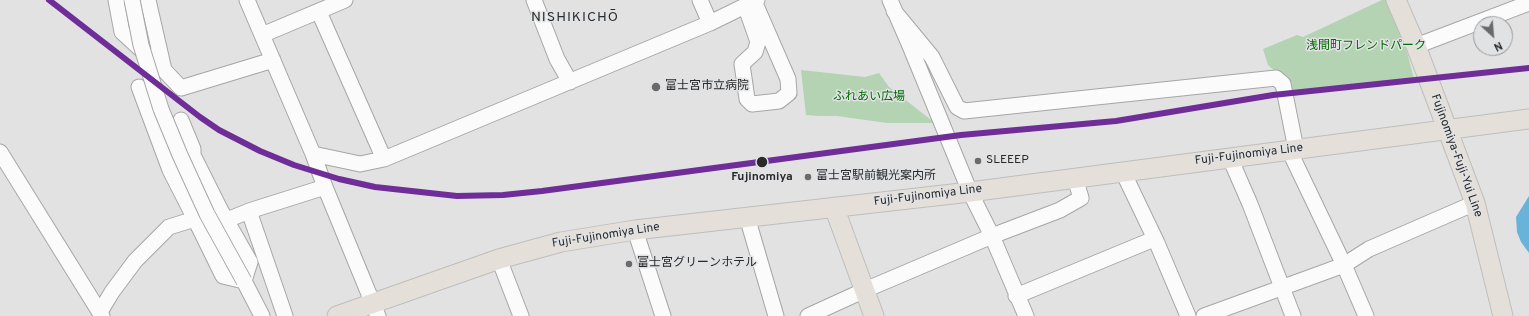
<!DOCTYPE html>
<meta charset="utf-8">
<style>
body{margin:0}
#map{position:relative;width:1529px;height:316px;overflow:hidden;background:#e2e2e3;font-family:Overpass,sans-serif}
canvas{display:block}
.north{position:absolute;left:1473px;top:16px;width:40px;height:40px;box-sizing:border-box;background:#e1e2e4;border:1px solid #97989a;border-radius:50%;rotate:154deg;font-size:11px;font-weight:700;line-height:16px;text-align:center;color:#29292a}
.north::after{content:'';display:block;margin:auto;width:14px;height:18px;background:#6a6a6b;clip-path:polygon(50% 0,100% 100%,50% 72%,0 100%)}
</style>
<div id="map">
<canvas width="1529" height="316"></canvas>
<div class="north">N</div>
</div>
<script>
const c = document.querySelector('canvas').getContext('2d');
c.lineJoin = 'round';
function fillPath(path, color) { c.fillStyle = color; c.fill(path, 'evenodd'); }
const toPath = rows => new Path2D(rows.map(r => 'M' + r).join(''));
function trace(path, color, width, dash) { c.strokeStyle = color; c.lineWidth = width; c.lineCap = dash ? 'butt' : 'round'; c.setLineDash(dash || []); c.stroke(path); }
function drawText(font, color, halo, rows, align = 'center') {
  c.font = font + ' Overpass,"Noto Sans JP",sans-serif'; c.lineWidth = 3; c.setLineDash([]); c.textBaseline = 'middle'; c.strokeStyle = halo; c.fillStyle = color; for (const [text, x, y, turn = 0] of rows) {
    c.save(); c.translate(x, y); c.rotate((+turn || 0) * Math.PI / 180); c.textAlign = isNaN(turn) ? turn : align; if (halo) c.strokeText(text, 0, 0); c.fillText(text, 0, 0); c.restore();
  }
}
fillPath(toPath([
 [1382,0,1388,0,1406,48,1414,79,1293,93,1291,82,1286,76,1276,72,1268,65,1263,49,1297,35,1303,37],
 [801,70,865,77,879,73,889,87,935,123,887,123,837,116,819,116,806,115]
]), '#b4d3b2');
fillPath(toPath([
 [1529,196,1529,253,1521,242,1517,232,1516,217]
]), '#68b3da');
const minor = toPath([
 [116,0,122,32,147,55],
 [148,0,164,70,181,88,273,60],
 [247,0,313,154,325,187,378,316],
 [534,0,557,59,570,82],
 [700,0,710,23],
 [890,0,910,46,970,192,992,236,1026,316],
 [745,5,758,42,755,52,742,64,747,99,752,104,779,101,789,93,788,79,754,1],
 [894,11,932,57,957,107,964,111,1276,78,1283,84,1296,149],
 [319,12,384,159],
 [262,35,345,0],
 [1416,46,1529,3],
 [139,87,170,170,195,219],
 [181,120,193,149,193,155,221,211,250,262,244,281,262,316],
 [1289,150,1344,265,1366,316],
 [0,152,102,316],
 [313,154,360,164,384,159,710,23,757,0],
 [1230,158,1250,204,1293,316],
 [1123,172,1157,243,1188,316],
 [249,211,285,316],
 [747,217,776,316],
 [227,220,249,211,325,187],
 [635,230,663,316],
 [499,259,521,316],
 [1016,296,1154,239],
 [100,312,112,292,135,261,169,227,195,219,223,276,244,281],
 [808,316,865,290,992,236,1060,210,1081,198,1075,178],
 [1204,316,1344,265,1369,249,1475,203]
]);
const major = toPath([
 [1396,0,1416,46,1475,203,1503,316],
 [834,207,874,316],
 [337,316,499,259,561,242,635,230,970,192,1529,119]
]);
trace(minor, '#a6a6a6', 17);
trace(major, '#bebebe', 21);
trace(minor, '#fbfbfb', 15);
trace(major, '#e4e0d9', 19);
const minorBridge = toPath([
 [132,0,141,45,161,109,180,155,207,214,244,281]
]);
trace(minorBridge, '#a6a6a6', 17, []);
trace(minorBridge, '#fbfbfb', 15);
trace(toPath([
 [49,0,200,117,219,130,260,151,294,165,339,179,375,187,457,196,503,195,542,191,961,135,1116,121,1273,95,1529,68]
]), '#6f2d98', 6);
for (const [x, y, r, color] of [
 [656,87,5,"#6a6a6b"],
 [978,161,4,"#6a6a6b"],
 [762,162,6,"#29292a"],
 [808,177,4,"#6a6a6b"],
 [629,264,4,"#6a6a6b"]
]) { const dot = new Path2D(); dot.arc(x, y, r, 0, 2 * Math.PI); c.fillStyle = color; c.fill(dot); trace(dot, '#e1e2e4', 1.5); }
drawText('12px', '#026b03', '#e1e2e4', [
 ["浅間町フレンドパーク",1366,47],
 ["ふれあい広場",869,98]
]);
drawText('12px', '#29292a', '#e1e2e4', [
 ["富士宮市立病院",665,87],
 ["SLEEEP",986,161],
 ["富士宮駅前観光案内所",816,177],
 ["富士宮グリーンホテル",637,264]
], 'left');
drawText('12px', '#29292a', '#e1e2e4', [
 ["Fuji-Fujinomiya Line",1249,155,-7],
 ["Fujinomiya-Fuji-Yui Line",1456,156,70],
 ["Fuji-Fujinomiya Line",928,196,-7],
 ["Fuji-Fujinomiya Line",606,236,-9]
]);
drawText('bold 12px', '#29292a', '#e1e2e4', [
 ["Fujinomiya",762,178]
]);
c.letterSpacing = '1px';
drawText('14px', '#2a2b2c', '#e1e2e4', [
 ["NISHIKICHŌ",575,18]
]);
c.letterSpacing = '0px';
</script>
